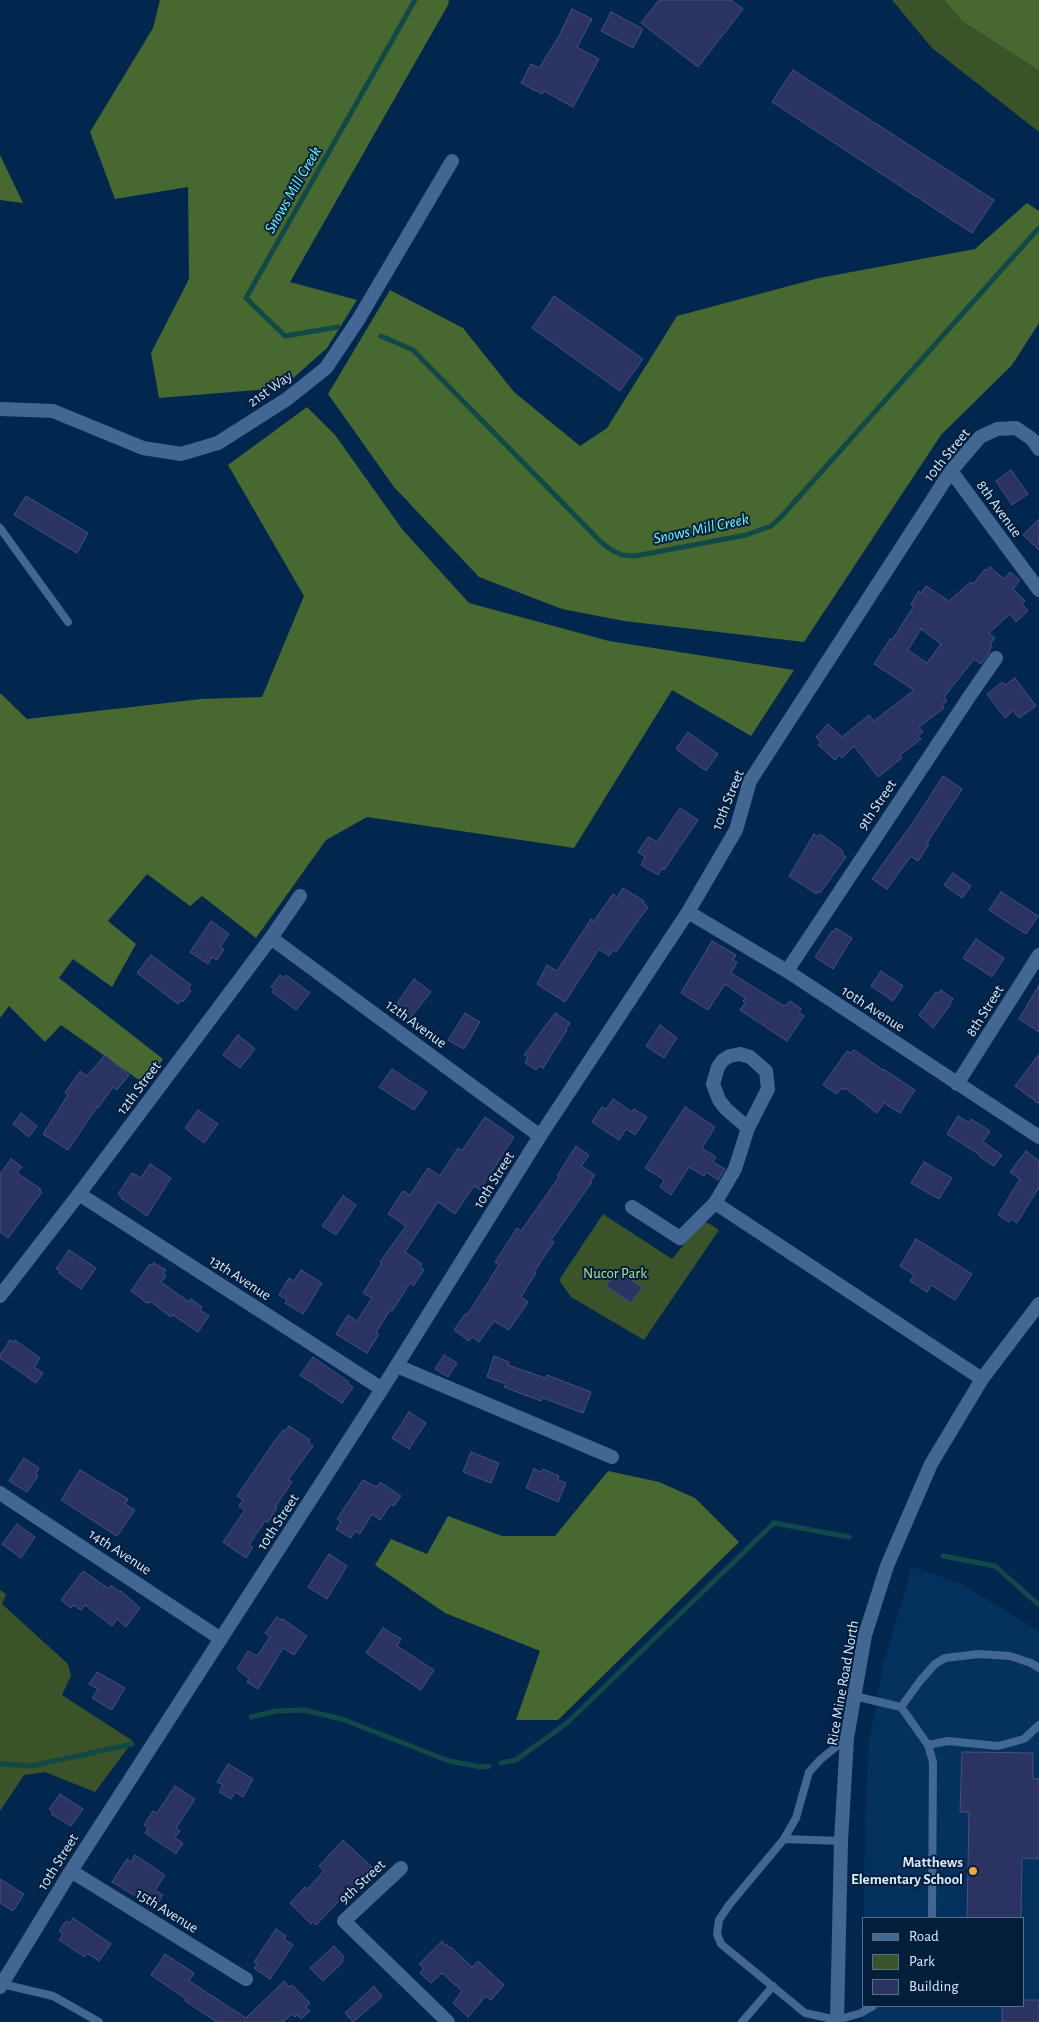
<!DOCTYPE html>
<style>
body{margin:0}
#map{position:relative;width:1039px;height:2022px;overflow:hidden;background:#02274e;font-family:"Alegreya Sans",sans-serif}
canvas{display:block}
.legend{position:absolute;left:862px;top:1917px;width:162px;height:90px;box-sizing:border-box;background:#031e3b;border:1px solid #596f89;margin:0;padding:6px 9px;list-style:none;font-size:15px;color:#d9e9fe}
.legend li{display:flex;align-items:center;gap:10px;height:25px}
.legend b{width:25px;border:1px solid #596f89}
</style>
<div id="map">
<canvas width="1039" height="2022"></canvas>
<ul class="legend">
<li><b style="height:6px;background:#436793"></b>Road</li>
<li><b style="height:14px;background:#3a5328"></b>Park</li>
<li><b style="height:14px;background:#2a3361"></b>Building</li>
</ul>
</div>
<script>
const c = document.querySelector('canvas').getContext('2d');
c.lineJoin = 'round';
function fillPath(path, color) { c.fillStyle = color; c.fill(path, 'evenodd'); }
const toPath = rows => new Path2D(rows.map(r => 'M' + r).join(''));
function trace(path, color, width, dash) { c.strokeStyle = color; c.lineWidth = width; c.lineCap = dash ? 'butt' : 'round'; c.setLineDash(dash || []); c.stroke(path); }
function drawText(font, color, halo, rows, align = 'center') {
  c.font = font + ' "Alegreya Sans",sans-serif'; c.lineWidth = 4; c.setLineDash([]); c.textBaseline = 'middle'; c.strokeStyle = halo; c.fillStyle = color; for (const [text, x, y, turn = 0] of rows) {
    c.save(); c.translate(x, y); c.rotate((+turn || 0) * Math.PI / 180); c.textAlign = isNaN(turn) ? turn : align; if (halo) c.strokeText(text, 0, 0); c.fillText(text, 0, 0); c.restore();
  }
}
fillPath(toPath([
 [912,1567,959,1583,1039,1631,1039,2022,863,2022,863,2006,1023,2006,1023,1918,864,1918,865,1822,869,1742,884,1662]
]), '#05315e');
fillPath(toPath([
 [892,0,944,0,962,21,1039,71,1039,132,932,48],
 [603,1214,672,1259,701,1223,708,1223,719,1230,644,1340,571,1297,559,1280],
 [0,1590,6,1594,2,1604,68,1664,71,1676,62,1695,133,1741,95,1792,45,1772,24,1775,0,1811]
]), '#3a5328');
fillPath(toPath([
 [160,0,449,0,448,5,290,282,357,300,327,348,282,388,159,398,151,353,189,279,188,187,115,199,90,132,153,28],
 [944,0,1039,0,1039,71,962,21],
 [0,155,23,203,0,200],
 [1027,203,1039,211,1039,323,1012,365,941,435,804,642,624,621,562,609,479,577,394,487,328,394,390,290,463,328,514,392,580,446,607,428,677,316,819,278,975,249],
 [307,407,335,435,402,529,469,603,609,641,794,670,751,736,672,690,574,848,367,817,326,840,256,938,202,896,190,906,147,874,108,921,136,944,112,987,73,959,59,978,163,1059,146,1085,61,1025,45,1042,9,1006,0,1018,0,693,27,719,201,699,262,697,304,596,228,465],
 [608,1471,659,1482,695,1498,739,1542,558,1720,516,1720,540,1651,445,1613,375,1565,391,1539,427,1554,448,1516,502,1536,555,1536]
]), '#47682f');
trace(toPath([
 [338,327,285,336,246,298,415,0],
 [381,336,413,350,601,542,613,551,622,555,635,556,746,535,771,526,781,517,1039,228],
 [943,1556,995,1566,1039,1605],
 [251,1717,276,1711,304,1710,342,1719,449,1761,481,1767,489,1766],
 [501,1763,516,1760,567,1723,774,1523,849,1537],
 [0,1764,32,1766,132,1744]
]), '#114948', 5);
const building = toPath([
 [659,0,731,0,743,9,698,67,641,23,659,0],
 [572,9,592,19,577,47,599,59,573,107,544,91,542,94,521,83,531,64,539,68,559,36,572,9],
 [611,12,643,29,633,48,601,31,611,12],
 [793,70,994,200,972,233,772,102,793,70],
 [554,296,643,359,620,391,532,328,554,296],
 [1011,470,1028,494,1012,505,996,481,1011,470],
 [26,496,88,533,77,553,14,515,26,496],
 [1039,519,1039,550,1023,535,1039,519],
 [990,567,1004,579,1010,572,1020,580,1013,589,1025,601,1022,604,1028,611,1016,622,1010,614,989,633,995,638,990,644,992,646,989,651,990,652,981,664,974,659,944,697,947,701,942,705,944,708,919,727,923,732,918,736,921,739,900,755,902,758,878,777,854,746,842,758,839,755,835,760,818,745,821,742,816,737,828,724,842,737,869,715,874,721,914,690,874,664,890,639,892,640,914,606,911,604,919,591,921,593,926,586,949,601,971,582,973,584,985,569,987,571,990,567],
 [921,629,941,644,927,663,908,650,921,629],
 [1015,678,1036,706,1019,718,1013,711,1005,718,987,694,1002,682,1005,685,1015,678],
 [688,732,718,754,706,771,676,749,688,732],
 [943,776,962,789,927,843,929,844,918,861,911,856,887,889,872,879,916,818,943,776],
 [680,808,698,820,664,870,662,868,658,875,641,865,645,857,638,852,648,837,657,842,680,808],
 [814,834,818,837,820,834,843,851,842,854,846,857,820,893,818,892,816,894,789,876,814,834],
 [953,873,971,886,962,898,944,885,953,873],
 [623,888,644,901,643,903,648,907,616,952,613,950,609,956,599,949,565,1002,537,984,547,965,557,971,591,919,594,921,613,894,617,897,623,888],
 [1001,892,1038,916,1026,934,989,910,1001,892],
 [211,921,229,934,220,947,224,949,217,960,212,957,208,964,190,952,211,921],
 [836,928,852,938,833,969,815,957,832,931,833,932,836,928],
 [976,939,1004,958,992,977,963,958,976,939],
 [712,941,736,955,733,960,737,962,731,973,784,1006,790,1001,801,1009,799,1012,804,1016,787,1041,740,1010,745,1003,743,1001,745,998,725,984,708,1010,681,993,712,941],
 [151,955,191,985,188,989,191,991,183,1002,181,1000,178,1004,137,973,151,955],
 [881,971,903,986,893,1001,871,986,881,971],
 [280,975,284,978,286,975,310,993,296,1010,272,992,275,989,271,987,280,975],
 [414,979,431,992,410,1018,396,1008,399,1004,397,1003,414,979],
 [1039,985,1039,1032,1019,1019,1039,985],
 [941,990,953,999,950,1002,951,1004,933,1028,919,1015,936,992,938,993,941,990],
 [465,1013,480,1022,464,1049,448,1040,465,1013],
 [555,1013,570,1023,566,1029,567,1030,543,1068,539,1066,536,1070,525,1063,528,1057,524,1055,555,1013],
 [660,1025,677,1038,664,1058,646,1046,660,1025],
 [238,1035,255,1049,240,1068,223,1055,238,1035],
 [854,1050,883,1070,883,1069,915,1090,900,1113,884,1103,877,1113,845,1088,844,1090,842,1088,837,1094,823,1085,847,1051,851,1053,854,1050],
 [1039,1054,1039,1104,1015,1086,1039,1054],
 [105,1055,129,1075,117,1090,113,1087,98,1108,97,1107,68,1150,43,1134,68,1095,65,1093,80,1071,87,1076,105,1055],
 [392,1069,427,1092,414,1110,379,1087,392,1069],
 [613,1099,632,1112,634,1109,647,1117,635,1135,626,1129,619,1140,592,1122,602,1107,606,1109,613,1099],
 [685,1107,715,1127,702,1148,716,1157,713,1162,725,1169,718,1180,706,1172,704,1176,689,1167,671,1195,660,1187,664,1180,645,1168,685,1107],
 [198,1110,218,1124,204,1143,185,1128,198,1110],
 [21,1113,37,1126,29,1137,13,1124,21,1113],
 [958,1116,969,1123,971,1119,990,1131,983,1142,1002,1155,994,1166,979,1156,980,1155,947,1134,958,1116],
 [485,1117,514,1137,480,1190,474,1186,455,1214,438,1202,405,1252,422,1264,420,1267,424,1270,413,1286,410,1283,392,1311,390,1310,376,1332,379,1334,367,1353,336,1334,348,1315,357,1321,372,1298,363,1293,382,1263,380,1262,406,1226,388,1214,403,1191,410,1195,428,1168,440,1176,458,1148,462,1151,485,1117],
 [576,1146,589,1155,581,1166,595,1175,590,1182,592,1182,551,1240,554,1242,534,1272,536,1273,521,1297,528,1302,509,1330,494,1321,479,1342,472,1337,469,1341,454,1330,465,1314,467,1315,499,1265,495,1262,510,1239,517,1228,521,1231,559,1177,557,1176,576,1146],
 [1026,1151,1039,1161,1039,1187,1017,1223,1011,1219,1009,1222,998,1215,1020,1179,1010,1172,1026,1151],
 [11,1159,22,1167,17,1173,41,1189,39,1190,42,1192,8,1238,0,1232,0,1174,11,1159],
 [924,1162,952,1178,939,1199,911,1183,924,1162],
 [150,1164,171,1178,147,1216,121,1198,122,1197,118,1194,132,1173,141,1178,150,1164],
 [343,1196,356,1205,336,1235,322,1226,343,1196],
 [916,1239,972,1274,955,1300,931,1285,927,1292,910,1281,914,1275,900,1266,916,1239],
 [69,1250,96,1268,81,1289,59,1273,60,1271,56,1269,69,1250],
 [154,1263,166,1270,163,1274,166,1276,161,1282,189,1302,191,1299,202,1307,200,1310,209,1316,198,1332,173,1315,171,1317,151,1302,147,1303,131,1291,150,1264,152,1266,154,1263],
 [301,1270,322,1283,303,1314,285,1303,287,1300,279,1295,289,1278,294,1281,301,1270],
 [616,1270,642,1287,631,1303,606,1286,616,1270],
 [10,1340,13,1342,15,1340,40,1358,34,1367,43,1373,36,1383,0,1358,0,1355,10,1340],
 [444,1355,457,1363,448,1377,435,1369,444,1355],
 [494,1356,509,1362,508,1365,545,1378,547,1375,591,1392,583,1413,543,1398,541,1401,504,1387,506,1384,487,1377,494,1356],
 [313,1357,349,1382,348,1384,353,1387,342,1403,300,1375,313,1357],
 [409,1412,426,1423,409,1449,392,1438,409,1412],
 [289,1426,310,1440,308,1442,313,1446,288,1480,292,1482,275,1507,277,1508,268,1522,265,1521,249,1545,253,1547,246,1558,223,1542,245,1510,239,1506,243,1500,237,1496,274,1442,283,1430,285,1431,289,1426],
 [471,1452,499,1463,491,1483,463,1472,471,1452],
 [24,1458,39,1468,36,1474,38,1476,27,1492,9,1481,24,1458],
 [534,1469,541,1472,543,1469,559,1476,558,1480,566,1483,558,1502,526,1488,534,1469],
 [80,1470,128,1499,125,1504,135,1510,117,1536,61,1500,80,1470],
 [363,1480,377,1487,380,1482,401,1496,394,1506,391,1504,380,1520,372,1514,360,1534,355,1531,351,1538,336,1529,341,1522,337,1519,363,1480],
 [17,1524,35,1537,21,1558,2,1544,17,1524],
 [329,1554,347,1566,327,1599,308,1587,329,1554],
 [83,1571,109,1589,111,1585,120,1592,121,1591,140,1608,126,1627,117,1619,112,1626,85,1605,81,1610,73,1605,71,1608,61,1600,83,1571],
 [277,1617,281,1620,283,1619,307,1636,294,1655,283,1648,258,1689,247,1682,249,1679,237,1669,248,1651,257,1656,270,1637,265,1633,277,1617],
 [383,1628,401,1639,397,1646,434,1670,421,1690,366,1653,383,1628],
 [97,1672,125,1688,112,1710,92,1698,98,1689,89,1684,97,1672],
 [962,1752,1033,1753,1033,1779,1039,1779,1039,1859,1022,1858,1021,1918,967,1918,969,1812,960,1812,962,1752],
 [228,1764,253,1779,243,1797,235,1792,231,1799,219,1792,223,1785,217,1782,228,1764],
 [175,1786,195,1799,176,1828,180,1831,175,1838,183,1843,176,1854,145,1833,148,1828,144,1825,153,1811,157,1813,175,1786],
 [60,1794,83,1809,71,1826,51,1814,53,1812,49,1809,60,1794],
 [343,1840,372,1867,371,1868,375,1871,345,1903,341,1899,316,1925,313,1922,311,1924,290,1903,305,1887,307,1889,324,1871,319,1866,343,1840],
 [135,1855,165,1875,155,1890,163,1895,155,1908,112,1882,127,1859,131,1862,135,1855],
 [0,1879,24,1894,13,1911,0,1903,0,1879],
 [73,1918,111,1944,99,1961,87,1953,85,1957,59,1940,63,1934,59,1931,66,1921,69,1923,73,1918],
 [276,1929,286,1936,284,1939,293,1945,270,1979,254,1968,257,1964,254,1962,276,1929],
 [442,1941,445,1945,446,1944,450,1948,451,1947,472,1967,478,1961,504,1985,491,2000,486,1996,468,2017,453,2003,462,1991,442,1973,431,1983,420,1973,424,1968,419,1964,442,1941],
 [334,1946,344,1957,342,1960,343,1962,323,1981,310,1968,334,1946],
 [165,1954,194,1973,189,1981,246,2018,284,1981,289,1987,292,1985,310,2003,306,2007,310,2011,301,2019,297,2015,295,2017,292,2014,283,2022,217,2022,185,2001,186,1999,151,1975,165,1954],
 [374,1986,382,1997,353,2022,345,2013,374,1986],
 [1023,2000,1039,2000,1039,2022,1002,2022,1002,2006,1023,2006,1023,2000]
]);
fillPath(building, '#2a3361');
trace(building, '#465081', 1);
trace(toPath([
 [0,528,68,622],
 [854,1696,901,1707,928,1745,933,1762,932,1918],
 [901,1707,920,1681,935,1664,945,1658,979,1654,1010,1656,1031,1663,1039,1668],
 [847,1738,821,1759,809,1772,796,1818,784,1839,729,1905,719,1920,717,1934,721,1944,805,2013,837,2020,861,2013,873,2006],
 [928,1745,948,1741,998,1746,1024,1739,1039,1725],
 [784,1839,841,1841],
 [2,1984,53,1996,99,2022],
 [742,2022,773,1986]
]), '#436793', 8);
trace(toPath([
 [0,409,53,411,143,448,181,454,218,443,287,399,326,368,358,320,452,161],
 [951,471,1039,590],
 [688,912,787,971,1039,1137],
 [271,938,540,1136],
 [787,971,969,697,996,658],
 [957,1084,1039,955],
 [748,1128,726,1109,719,1100,713,1084,718,1067,723,1060,730,1056,740,1054,750,1057,766,1071,768,1089,748,1128,735,1169,715,1203,982,1379],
 [79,1194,382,1389],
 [632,1207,680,1238,715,1203],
 [0,1296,79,1194,271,938,300,896],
 [397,1366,612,1457],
 [0,1493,221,1639],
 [401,1868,344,1921,448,2022],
 [71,1871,246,1979],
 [0,1987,71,1871,382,1389,540,1136,688,912,736,830,750,781,951,471,980,437,997,429,1016,428,1032,439,1039,449]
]), '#436793', 14);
trace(toPath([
 [837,2022,841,1841,847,1738,865,1635,887,1566,931,1464,982,1379,1039,1304]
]), '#436793', 14);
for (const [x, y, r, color] of [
 [973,1871,5,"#eea83c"]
]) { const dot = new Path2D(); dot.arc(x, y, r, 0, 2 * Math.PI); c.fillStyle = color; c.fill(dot); trace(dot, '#031e3b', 2); }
drawText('15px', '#d9e9fe', '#031e3b', [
 ["21st Way",270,389,-35],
 ["10th Street",947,455,-51],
 ["8th Avenue",999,509,54],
 ["10th Street",728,800,-68],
 ["9th Street",877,805,-56],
 ["10th Avenue",873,1009,33],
 ["8th Street",985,1011,-58],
 ["12th Avenue",416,1024,36],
 ["12th Street",139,1088,-53],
 ["10th Street",494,1180,-58],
 ["13th Avenue",240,1278,33],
 ["10th Street",278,1522,-57],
 ["14th Avenue",120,1552,33],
 ["Rice Mine Road North",843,1683,-80],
 ["10th Street",58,1862,-58],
 ["9th Street",362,1882,-43],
 ["15th Avenue",167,1911,32]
]);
drawText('15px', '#b2e490', '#031e3b', [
 ["Nucor Park",615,1273]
]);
drawText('bold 15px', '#d9e9fe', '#031e3b', [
 ["Matthews",963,1862],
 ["Elementary School",963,1879]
], 'right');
drawText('italic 16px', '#6cfaf8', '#031e3b', [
 ["Snows Mill Creek",293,190,-60],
 ["Snows Mill Creek",701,529,-12]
]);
</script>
